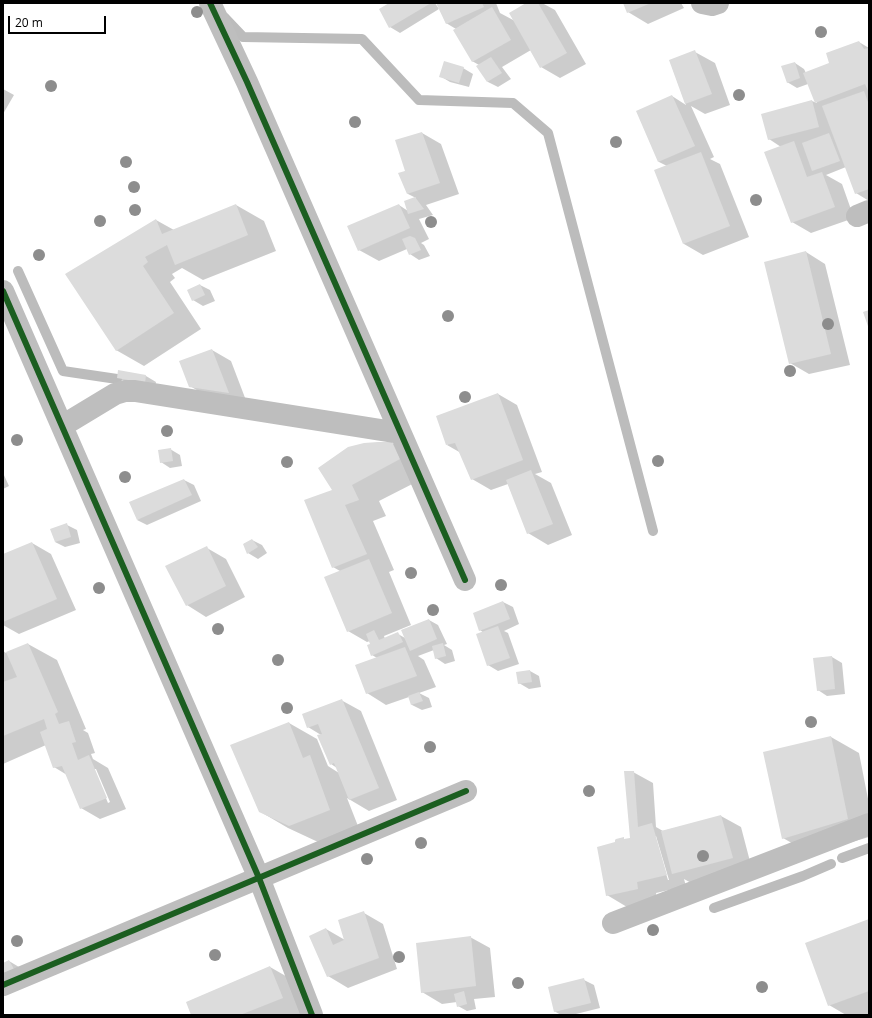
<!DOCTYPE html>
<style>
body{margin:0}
#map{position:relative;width:872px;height:1018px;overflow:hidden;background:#fff;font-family:"Open Sans",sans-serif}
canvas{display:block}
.frame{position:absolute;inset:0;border:4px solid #000;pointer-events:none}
.scale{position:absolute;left:8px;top:16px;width:98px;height:18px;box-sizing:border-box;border:2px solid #000;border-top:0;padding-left:5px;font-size:12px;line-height:14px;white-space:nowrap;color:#000;-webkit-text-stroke:3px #fff;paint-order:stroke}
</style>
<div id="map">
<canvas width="872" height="1018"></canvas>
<div class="frame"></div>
<div class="scale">20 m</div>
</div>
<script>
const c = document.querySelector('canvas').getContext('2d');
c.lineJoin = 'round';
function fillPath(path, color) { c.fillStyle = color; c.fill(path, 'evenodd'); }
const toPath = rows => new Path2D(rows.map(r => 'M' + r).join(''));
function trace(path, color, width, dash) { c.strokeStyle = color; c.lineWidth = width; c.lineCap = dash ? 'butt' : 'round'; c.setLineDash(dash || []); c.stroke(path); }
fillPath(toPath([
 [391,3,435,3,439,9,400,33,390,27],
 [437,3,496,3,500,13,515,21,528,3,542,3,555,10,586,64,560,78,541,67,531,50,502,67,511,79,498,87,488,82,478,66,479,65,472,61,456,29,446,23],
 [624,3,681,3,684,8,648,24,628,12],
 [859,42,869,48,869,201,856,193,846,167,826,175,842,184,854,218,811,233,792,222,781,147,769,139,812,101,817,103,808,84,797,88,787,82,795,63,804,69,806,73,831,63],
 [695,52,715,63,730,105,705,114,691,106,714,157,710,159,720,164,749,237,703,255,684,244,667,166,659,162,637,112,672,96,686,105,670,61],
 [463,68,473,74,469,87,450,82,440,76],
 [3,89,14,95,3,114],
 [422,133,441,144,459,194,426,205,433,215,419,219,429,239,421,243,424,245,430,256,419,260,410,254,407,249,379,261,359,250,399,205,408,211,416,198,408,194,399,174,406,171],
 [236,205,264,221,276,251,203,280,182,268,172,274,175,278,170,282,201,329,144,366,116,350,156,220,174,230],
 [806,252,825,264,850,365,809,374,790,363],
 [200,285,210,290,215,301,203,306,193,300,189,290],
 [212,350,231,361,247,403,210,398,190,386],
 [119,371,146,376,156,382,155,388,128,383,118,378],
 [498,394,517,405,542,472,535,474,551,483,572,535,548,545,528,533,508,484,491,490,472,479,461,453,447,445],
 [392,443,420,459,428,476,379,501,386,516,373,521,394,570,389,572,411,625,384,636,385,639,398,634,405,638,429,620,438,625,447,644,444,645,452,650,455,661,445,664,436,658,434,650,418,656,424,660,436,687,419,693,429,698,432,707,422,710,412,705,409,697,386,705,367,693,377,658,372,655,371,644,370,641,367,642,348,631,340,571,333,567,333,491],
 [170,449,180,455,182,466,170,468,161,462],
 [3,473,9,486,3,489],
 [184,480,194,485,201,501,147,525,137,520],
 [67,525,77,530,80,543,65,547,55,542],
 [252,540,262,545,267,553,258,559,248,553,244,544],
 [32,543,51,554,76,610,19,634,3,625,3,555],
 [207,548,226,559,245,597,206,617,187,605],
 [503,602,513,607,519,624,504,631,508,633,519,664,498,671,488,665,484,633,480,630,474,614],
 [28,644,57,660,86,729,83,730,88,733,95,753,91,754,93,759,108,768,126,809,100,819,81,808,67,775,54,767,46,745,3,764,3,651,6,653],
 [94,769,96,769,110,802,108,803],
 [832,657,842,663,845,694,827,696,818,690],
 [530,671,539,676,541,687,529,689,519,683],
 [341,700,361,711,397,800,369,811,347,798,358,826,318,842,288,828,259,811,289,723,317,739,328,766,339,773,337,768,331,764,321,735,308,727],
 [831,737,859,753,869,804,869,837,811,854,783,838],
 [633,772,653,783,656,827,663,831,721,816,741,827,752,869,693,884,684,879,686,886,656,893,657,900,627,907,607,895,616,843,624,839,626,840,631,839],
 [654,836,656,836,669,880,668,880],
 [364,913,383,924,397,969,348,988,328,976,326,929,345,940],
 [869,920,869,1015,846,1015,829,1005],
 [470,937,490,948,495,997,474,999,476,1009,467,1011,458,1006,457,1002,442,1004,422,992],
 [9,961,19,967,25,978,3,965],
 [270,967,298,983,308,1015,192,1015],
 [584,980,594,985,600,1008,572,1015,561,1015,554,1011]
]), '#0003');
trace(toPath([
 [224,17,243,37,362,39,419,100,513,103,548,133,653,531],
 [18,271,63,371,117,379],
 [842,858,869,848],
 [714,908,803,876,831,864]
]), '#bcbcbc', 10);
fillPath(toPath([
 [389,3,431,3,389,28,379,9],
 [436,3,482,3,484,7,446,24],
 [526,3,538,3,567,53,540,68,509,13],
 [623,3,651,3,627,13],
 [492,7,511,40,472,62,453,30],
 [859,41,864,49,869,48,869,93,865,84,815,103,803,73,829,63,826,53],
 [695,50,712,94,685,104,669,60],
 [491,57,502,73,487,82,476,66],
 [444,61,464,67,459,83,439,77],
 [795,62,800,78,787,83,781,66],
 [864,91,869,105,869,189,855,194,822,106],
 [672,95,695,146,658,162,636,111],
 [812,100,819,127,768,140,761,114],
 [422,132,440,183,407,194,398,173,405,171,395,140],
 [829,133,840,161,812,171,802,143],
 [794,141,807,177,822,172,835,207,791,223,764,152],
 [701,152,730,226,683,244,654,170],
 [415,197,424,209,408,214,404,201],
 [236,204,248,235,175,265,167,245,145,257,148,262,143,266,174,313,116,351,65,274,156,219,162,234],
 [399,204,410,228,358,251,347,226],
 [410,236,415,238,421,250,409,255,402,239],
 [806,251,831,354,789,364,764,262],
 [200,284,205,295,192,301,187,290],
 [869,310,869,329,863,312],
 [212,349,229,393,189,387,179,361],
 [118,370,146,375,145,383,117,378],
 [498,393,523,460,471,480,455,443,446,445,436,416],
 [378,442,392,442,400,459,352,485,359,500,345,505,367,554,332,568,304,500,332,490,318,468,348,447,364,443],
 [171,448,173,461,160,463,158,450],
 [531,470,553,524,527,534,506,480],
 [184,479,192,495,137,520,129,502],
 [67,523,71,537,55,542,50,529],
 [252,539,258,547,247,554,243,544],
 [32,542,57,599,3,622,3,554],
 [207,546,226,586,186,606,165,566],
 [369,559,392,613,347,632,324,577],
 [503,601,510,619,479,631,473,613],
 [429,619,437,639,410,651,401,630],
 [498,626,510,658,487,666,476,634],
 [374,630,379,640,398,632,403,642,371,656,367,645,370,644,366,634],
 [28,643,58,712,55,714,59,724,69,721,76,742,72,743,78,760,89,755,107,798,80,809,62,766,53,768,40,732,47,729,44,719,3,736,3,682,17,677,6,652],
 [443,643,446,656,435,659,432,646],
 [405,647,417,676,366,694,355,665],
 [832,656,835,689,817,691,813,658],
 [530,670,532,682,518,684,516,672],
 [419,692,423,701,411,705,408,696],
 [342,699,379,788,349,800,334,763,330,765,317,735,322,734,318,724,307,728,302,714],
 [289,722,303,758,310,755,330,810,289,826,259,812,230,745],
 [831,736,848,819,782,839,763,752],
 [624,771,634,771,638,827,652,823,667,875,637,882,638,889,606,896,597,847,615,842,615,840,616,839,624,837,624,839,630,838],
 [721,815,733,858,672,874,661,831],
 [364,911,379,958,327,977,309,936,326,928,333,945,344,940,338,920],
 [869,919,869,991,828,1006,805,943],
 [471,936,476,986,421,993,416,943],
 [9,960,16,973,3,979,3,963],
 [270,966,283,998,240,1015,191,1015,186,1002],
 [584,978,591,1003,554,1012,548,987],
 [464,991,467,1004,457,1007,454,994]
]), '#dcdcdc');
trace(toPath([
 [210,3,247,82,465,580],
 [702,3,712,5,718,3],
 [857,216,869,211],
 [3,291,259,878,312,1015],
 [62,426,115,394,125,391,135,391,400,433],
 [613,923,869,824],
 [3,985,466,791]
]), '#bebebe', 22);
trace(toPath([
 [210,3,247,82,465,580],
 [3,291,259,878,312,1015],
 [3,985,466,791]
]), '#1b5e20', 6);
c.fillStyle = '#8d8d8d';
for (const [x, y] of [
 [197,12],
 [821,32],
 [51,86],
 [739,95],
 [355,122],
 [616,142],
 [126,162],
 [134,187],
 [756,200],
 [135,210],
 [100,221],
 [431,222],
 [39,255],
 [448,316],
 [828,324],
 [790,371],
 [465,397],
 [167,431],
 [17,440],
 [658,461],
 [287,462],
 [125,477],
 [411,573],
 [501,585],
 [99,588],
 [433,610],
 [218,629],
 [278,660],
 [287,708],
 [811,722],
 [430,747],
 [589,791],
 [421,843],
 [703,856],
 [367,859],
 [653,930],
 [17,941],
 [215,955],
 [399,957],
 [518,983],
 [762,987]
]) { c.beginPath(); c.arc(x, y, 6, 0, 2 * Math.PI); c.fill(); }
</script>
